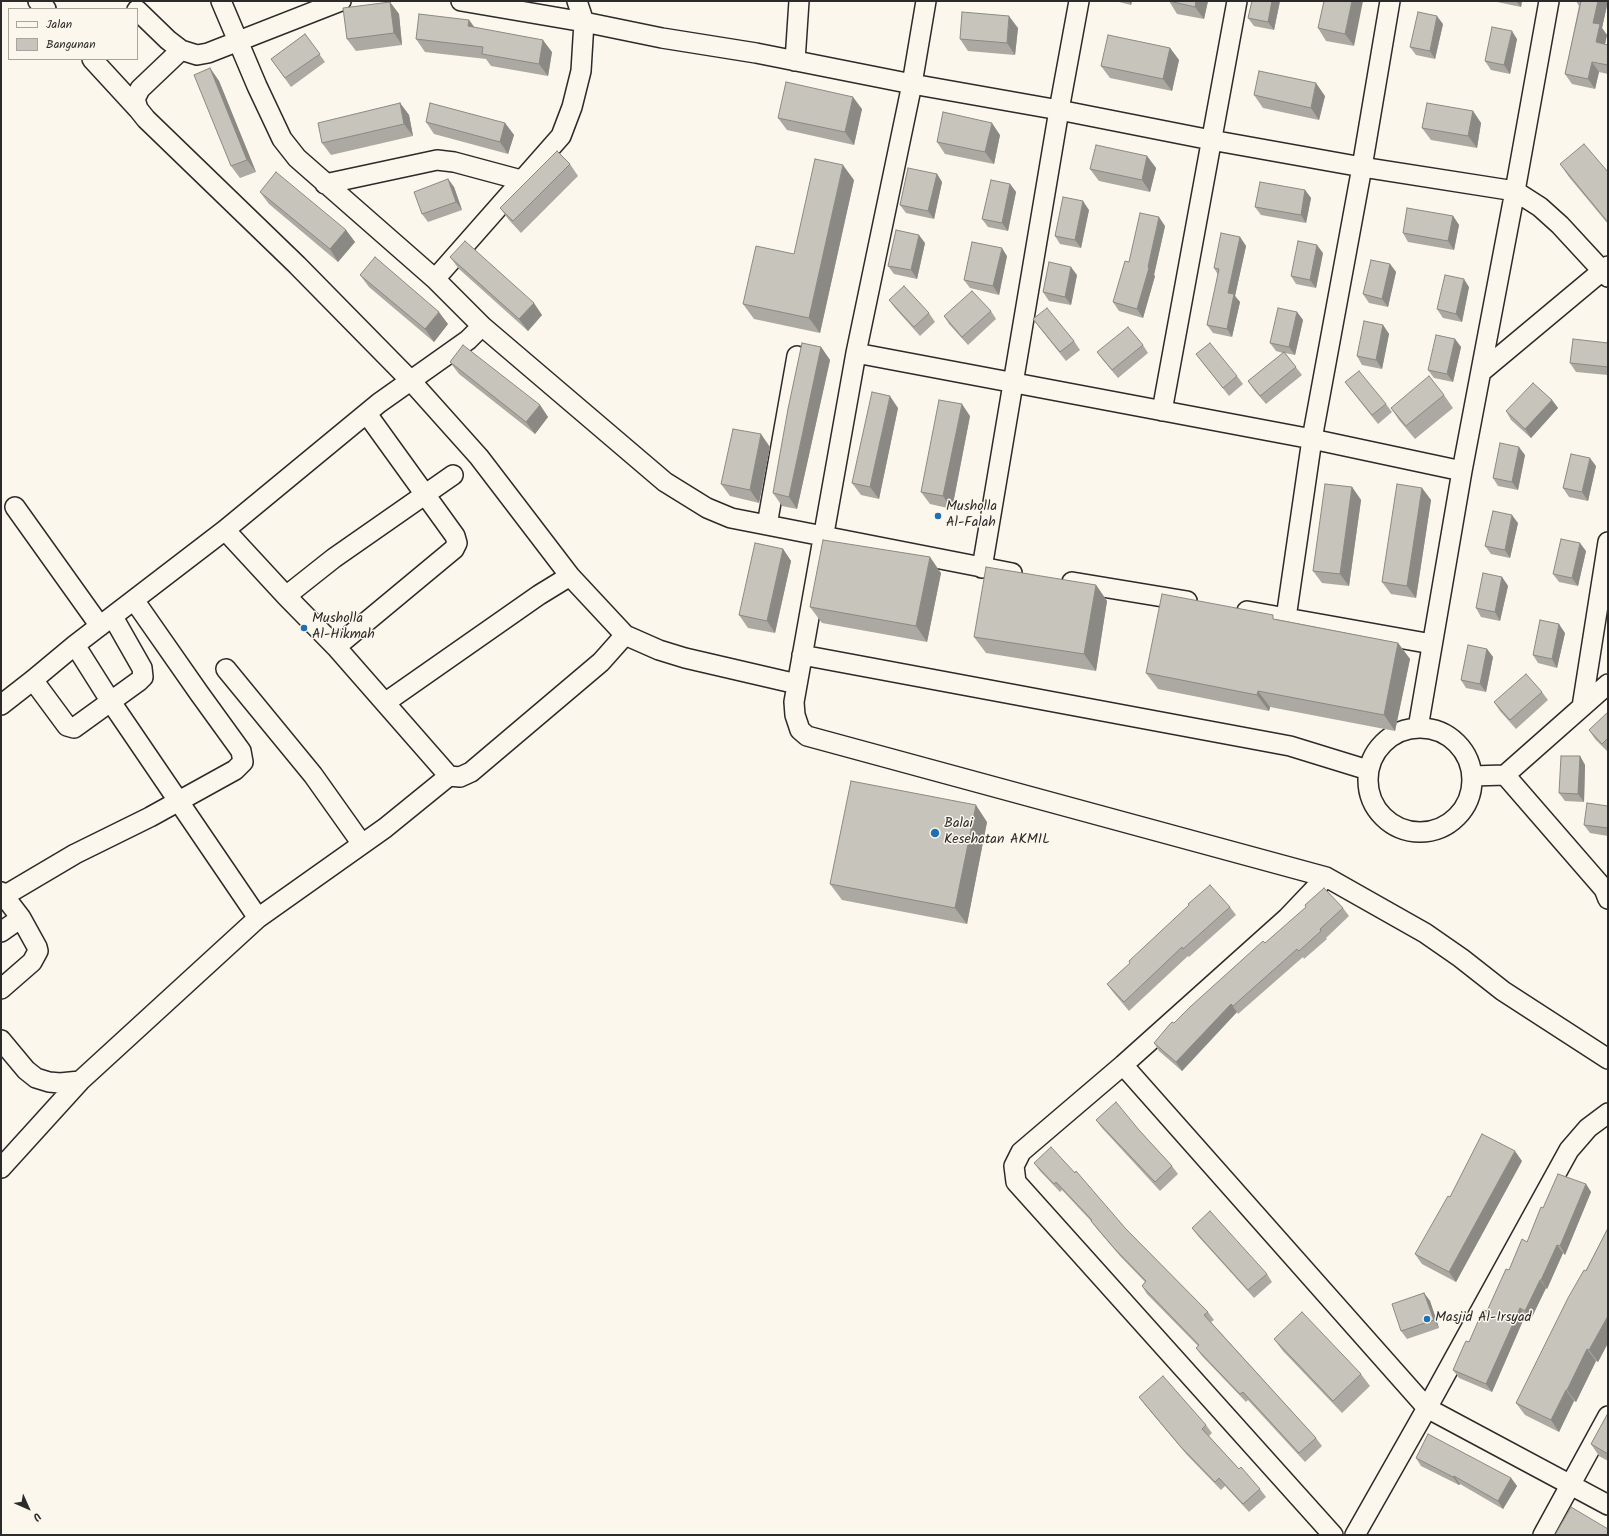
<!DOCTYPE html>
<style>
body{margin:0}
#map{position:relative;width:1609px;height:1536px;overflow:hidden;background:#fbf7ec;font-family:Kalam,sans-serif}
canvas{display:block}
.frame{position:absolute;inset:0;border:2px solid #2b2b2b;pointer-events:none}
.legend{position:absolute;left:8px;top:8px;width:130px;height:52px;box-sizing:border-box;background:#fbf7ec;border:1px solid #a8a59f;margin:0;padding:5px 7px;list-style:none;font-size:12px;color:#2b2b2b}
.legend li{display:flex;align-items:center;gap:8px;height:20px}
.legend b{width:20px;border:1px solid #a8a59f}
.north{position:absolute;left:8px;top:1488px;width:40px;height:40px;-webkit-text-stroke:3px #fbf7ec;paint-order:stroke;rotate:135deg;font-size:11px;font-weight:700;line-height:16px;text-align:center;color:#2b2b2b}
.north::after{content:'';display:block;margin:auto;width:14px;height:18px;background:#2b2b2b;clip-path:polygon(50% 0,100% 100%,50% 72%,0 100%)}
</style>
<div id="map">
<canvas width="1609" height="1536"></canvas>
<div class="frame"></div>
<ul class="legend">
<li><b style="height:5px;background:#fbf7ec"></b>Jalan</li>
<li><b style="height:11px;background:#c7c4bc"></b>Bangunan</li>
</ul>
<div class="north">U</div>
</div>
<script>
const c = document.querySelector('canvas').getContext('2d');
c.lineJoin = 'round';
const toPath = rows => new Path2D(rows.map(r => 'M' + r).join(''));
function trace(path, color, width, dash) { c.strokeStyle = color; c.lineWidth = width; c.lineCap = dash ? 'butt' : 'round'; c.setLineDash(dash || []); c.stroke(path); }
function fillPath(path, color) { c.fillStyle = color; c.fill(path, 'evenodd'); }
function drawText(font, color, halo, rows, align = 'center') {
  c.font = font + ' Kalam,sans-serif'; c.lineWidth = 3; c.setLineDash([]); c.textBaseline = 'middle'; c.strokeStyle = halo; c.fillStyle = color; for (const [text, x, y, turn = 0] of rows) {
    c.save(); c.translate(x, y); c.rotate((+turn || 0) * Math.PI / 180); c.textAlign = isNaN(turn) ? turn : align; if (halo) c.strokeText(text, 0, 0); c.fillText(text, 0, 0); c.restore();
  }
}
const street = toPath([
 [38,1,46,9],
 [221,1,257,86,282,139,297,158,435,279,482,326],
 [461,1,584,22,662,38,756,53,912,84,1059,110,1211,140,1362,167,1515,191,1540,207,1560,225,1608,277],
 [926,1,912,84,856,353,794,702,795,715,800,730,807,736,1326,877,1425,933,1461,958,1503,991,1608,1059],
 [137,10,168,40,181,50,197,55,208,53,341,1],
 [181,50,140,89,135,99,138,109,146,119,297,265,411,381,479,457,570,576,625,635,659,650,685,658,797,684],
 [92,59,138,109],
 [795,61,799,1],
 [325,184,437,160,454,162,521,180],
 [435,279,561,136,572,107,581,71,584,22,577,1],
 [856,353,1312,439,1462,471],
 [1481,372,1608,266],
 [1162,411,1237,1],
 [15,507,100,626],
 [767,525,797,356],
 [225,530,286,596,336,647,449,776],
 [982,568,1059,110,1079,1],
 [1072,582,1187,601],
 [286,596,334,558,453,475],
 [1247,611,1432,644],
 [1286,618,1312,439,1362,167,1390,1],
 [75,645,111,702,258,918],
 [336,647,454,549,457,543,455,536,367,414],
 [802,655,1290,746,1368,770],
 [226,669,313,775,362,844],
 [33,680,67,726,74,728,139,681,143,677,142,668,113,617],
 [386,702,539,595,570,576],
 [1,705,33,680,75,645,225,530,379,403,468,340,482,326,665,482,707,508,731,518,1012,573],
 [1582,707,1608,542],
 [1418,728,1462,471,1515,191,1549,1],
 '1368 780a52 52 0 1 1 104 0a52 52 0 1 1-104 0Z',
 [1505,775,1604,889,1608,899],
 [1472,776,1505,775,1608,684],
 [1326,877,1287,918,1123,1065,1021,1152,1014,1166,1016,1182,1333,1535],
 [1,892,21,918,1,932],
 [4,896,75,854,150,817,235,770,243,762,241,751,199,693,134,600],
 [1,989,32,962,38,951,37,947,21,918],
 [1,1040,26,1070,36,1078,49,1082,60,1083,80,1081],
 [1123,1065,1427,1408,1608,1505],
 [1,1168,80,1081,258,918,385,828,449,776,460,777,471,772,601,662,625,635],
 [1355,1535,1427,1408,1569,1150,1588,1128,1608,1113],
 [1543,1535,1608,1416]
]);
trace(street, '#2b2b2b', 22);
trace(street, '#fbf7ec', 19);
fillPath(toPath([
 [1115,1,1132,1,1131,5],
 [1169,1,1208,1,1204,19,1177,14],
 [1252,1,1280,1,1274,30,1254,26,1248,18],
 [1324,1,1354,46,1326,41,1318,28],
 [1496,1,1522,1,1521,7,1497,2],
 [1576,1,1608,1,1602,28,1607,35,1605,44,1608,45,1608,74,1599,72,1595,89,1572,84,1565,74,1579,6],
 [390,2,399,14,402,45,356,51,347,39],
 [469,20,474,27,552,52,548,76,491,66,486,59,425,52,416,39],
 [1443,24,1435,59,1416,55,1410,47],
 [1018,28,1015,55,968,51,960,39],
 [305,34,325,62,291,87,271,59],
 [1517,39,1510,74,1491,70,1485,61],
 [1170,48,1179,60,1172,91,1110,78,1101,66],
 [210,68,219,81,256,172,240,178,231,166],
 [1254,95,1325,96,1319,120,1263,108],
 [400,103,409,115,413,136,331,155,322,143],
 [862,109,854,145,787,130,778,118],
 [1473,111,1481,123,1477,148,1431,140,1422,128],
 [426,122,505,123,514,135,508,154,434,134],
 [1000,135,994,164,945,154,937,142],
 [1147,156,1156,168,1150,192,1099,181,1090,169],
 [570,164,578,176,521,233,509,220,500,208],
 [1560,164,1608,172,1608,224,1569,177],
 [937,174,942,182,934,219,906,213,900,205],
 [448,179,454,187,462,210,428,222,422,214],
 [854,180,820,333,754,319,743,304,794,254],
 [1010,184,1016,192,1008,231,988,227,982,219],
 [1305,190,1311,198,1306,223,1261,215,1255,207],
 [260,192,346,230,355,242,338,262,269,204],
 [1089,210,1081,248,1060,244,1055,236],
 [1453,216,1459,225,1454,250,1408,242,1403,233],
 [1165,226,1154,275,1155,276,1143,318,1119,311,1113,302,1129,262],
 [1240,237,1246,246,1235,296,1240,302,1232,337,1213,333,1207,325,1218,275,1214,268],
 [925,243,917,279,894,274,888,266],
 [1323,253,1316,288,1296,284,1291,276],
 [1007,256,999,295,970,288,964,280],
 [450,257,542,315,528,331,459,269],
 [1390,264,1396,272,1388,307,1369,303,1363,294],
 [360,275,448,324,434,342,369,287],
 [1077,275,1071,305,1049,301,1043,292],
 [1469,287,1462,322,1443,318,1437,309],
 [889,300,929,313,935,322,920,336,895,308],
 [991,311,996,319,968,345,949,324,944,316],
 [1297,312,1303,320,1295,355,1285,353,1302,375,1266,404,1254,390,1248,381,1283,353,1276,351,1270,343],
 [1033,319,1074,341,1080,350,1066,361,1039,327],
 [1383,325,1389,334,1382,369,1362,365,1357,356],
 [1455,339,1461,347,1453,382,1434,378,1428,370],
 [1608,343,1608,375,1576,372,1570,363],
 [1143,345,1148,353,1118,378,1103,360,1097,352],
 [821,347,830,360,797,509,782,506,773,493],
 [1196,354,1237,376,1243,384,1229,396,1202,362],
 [450,362,540,405,548,417,535,434,459,374],
 [1345,382,1386,404,1392,412,1378,424,1351,390],
 [1444,395,1453,408,1415,439,1399,420,1391,408],
 [1552,400,1558,408,1531,438,1511,420,1506,411],
 [898,408,879,499,861,495,852,483],
 [970,416,952,509,930,504,921,492],
 [770,447,759,503,730,496,721,484],
 [1525,455,1518,490,1498,486,1493,478],
 [1596,466,1588,501,1569,497,1563,488],
 [1352,487,1361,500,1349,586,1322,583,1313,571],
 [1422,488,1431,500,1416,598,1391,594,1382,582],
 [1518,523,1510,558,1491,554,1485,546],
 [783,549,791,561,775,633,748,628,739,615],
 [1586,551,1578,586,1559,582,1553,574],
 [941,573,927,642,822,623,810,607],
 [1502,577,1508,586,1500,621,1481,617,1476,608],
 [1096,585,1107,601,1096,671,986,653,974,637],
 [1276,619,1398,643,1410,659,1395,731,1270,707,1269,711,1158,689,1146,673],
 [1565,633,1557,668,1538,663,1533,655],
 [1487,649,1493,657,1486,692,1466,688,1461,680],
 [1542,692,1548,700,1516,729,1500,711,1494,702],
 [1608,712,1608,752,1595,739,1589,730],
 [1580,756,1585,765,1584,802,1565,801,1559,793],
 [1608,806,1608,836,1590,833,1584,825],
 [987,822,967,924,842,900,830,884],
 [1230,907,1236,915,1189,957,1188,956,1129,1011,1113,992,1107,984],
 [1343,908,1349,916,1326,938,1327,939,1304,959,1303,957,1238,1014,1237,1012,1182,1071,1159,1051,1154,1043,1174,1023,1265,943],
 [1096,1120,1139,1130,1172,1166,1178,1174,1160,1191,1102,1128],
 [1522,1161,1456,1282,1422,1264,1415,1254,1450,1197],
 [1034,1163,1126,1229,1208,1312,1214,1320,1211,1322,1316,1438,1322,1446,1305,1462,1248,1400,1246,1402,1202,1356,1196,1348,1198,1346,1147,1294,1142,1286,1145,1282,1120,1256,1097,1229,1091,1221,1062,1190,1060,1192,1040,1171],
 [1586,1184,1591,1192,1565,1255,1563,1253,1547,1289,1546,1288,1531,1319,1525,1316,1492,1392,1459,1378,1453,1370,1487,1311,1509,1270,1527,1242,1543,1208],
 [1192,1228,1267,1274,1272,1282,1254,1298,1198,1236],
 [1608,1228,1608,1343,1598,1362,1596,1361,1576,1402,1574,1401,1559,1432,1525,1415,1516,1403],
 [1424,1293,1430,1301,1439,1328,1407,1339,1401,1331],
 [1274,1339,1361,1374,1370,1386,1342,1413,1283,1351],
 [1139,1397,1206,1425,1212,1433,1209,1436,1239,1469,1260,1489,1266,1497,1249,1512,1225,1486,1221,1490,1187,1455,1145,1405],
 [1608,1413,1608,1461,1599,1456,1591,1444],
 [1416,1458,1511,1478,1517,1486,1503,1509,1460,1484,1459,1485,1421,1466]
]), '#aba9a2');
fillPath(toPath([
 [1129,1,1132,1,1131,5],
 [1196,1,1208,1,1204,19,1195,7],
 [1272,1,1280,1,1274,30,1268,22],
 [1352,1,1363,1,1354,46,1345,34],
 [1516,1,1522,1,1521,7],
 [1598,1,1608,1,1602,28,1607,35,1603,53,1596,42,1593,23],
 [390,2,399,14,402,45,394,33],
 [1009,16,1018,28,1015,55,1007,43],
 [1437,16,1443,24,1435,59,1430,51],
 [469,20,478,32,468,26],
 [1512,31,1517,39,1510,74,1504,65],
 [543,40,552,52,548,76,539,64],
 [1170,48,1179,60,1172,91,1163,79],
 [1592,62,1599,72,1595,89,1588,79],
 [210,68,219,81,256,172,247,160],
 [1316,83,1325,96,1319,120,1311,108],
 [853,97,862,109,854,145,845,132],
 [400,103,409,115,413,136,404,124],
 [1473,111,1481,123,1477,148,1468,136],
 [505,123,514,135,508,154,500,142],
 [992,123,1000,135,994,164,985,152],
 [1147,156,1156,168,1150,192,1142,180],
 [843,165,854,180,820,333,809,318],
 [937,174,942,182,934,219,928,211],
 [448,179,454,187,462,210,456,202],
 [1010,184,1016,192,1008,231,1002,223],
 [1305,190,1311,198,1306,223,1301,215],
 [1083,201,1089,210,1081,248,1075,240],
 [1453,216,1459,225,1454,250,1448,241],
 [1159,217,1165,226,1154,275,1155,276,1143,318,1137,309,1148,267],
 [346,230,355,242,338,262,330,249],
 [919,235,925,243,917,279,911,270],
 [1240,237,1246,246,1235,296,1240,302,1232,337,1227,329,1228,293],
 [1317,245,1323,253,1316,288,1310,280],
 [1002,248,1007,256,999,295,993,286],
 [1390,264,1396,272,1388,307,1382,299],
 [1071,267,1077,275,1071,305,1065,297],
 [1464,279,1469,287,1462,322,1456,314],
 [534,303,542,315,528,331,519,319],
 [439,312,448,324,434,342,425,329],
 [1297,312,1303,320,1295,355,1289,347],
 [1383,325,1389,334,1382,369,1376,360],
 [1455,339,1461,347,1453,382,1447,374],
 [821,347,830,360,797,509,789,497],
 [890,396,898,408,879,499,870,487],
 [1552,400,1558,408,1531,438,1525,429],
 [962,404,970,416,952,509,943,496],
 [540,405,548,417,535,434,526,422],
 [761,434,770,447,759,503,750,490],
 [1519,447,1525,455,1518,490,1512,482],
 [1590,458,1596,466,1588,501,1582,492],
 [1352,487,1361,500,1349,586,1340,574],
 [1422,488,1431,500,1416,598,1407,586],
 [1512,515,1518,523,1510,558,1505,550],
 [1580,543,1586,551,1578,586,1572,578],
 [783,549,791,561,775,633,767,621],
 [930,557,941,573,927,642,916,626],
 [1502,577,1508,586,1500,621,1495,612],
 [1096,585,1107,601,1096,671,1084,654],
 [1559,624,1565,633,1557,668,1552,659],
 [1398,643,1410,659,1395,731,1384,715],
 [1487,649,1493,657,1486,692,1480,684],
 [1258,691,1270,707,1269,711,1257,695],
 [1580,756,1585,765,1584,802,1578,794],
 [976,805,987,822,967,924,955,908],
 [1231,1004,1237,1012,1182,1071,1176,1062],
 [1515,1151,1522,1161,1456,1282,1449,1272],
 [1586,1184,1591,1192,1565,1255,1560,1246],
 [1557,1245,1563,1253,1547,1289,1541,1280],
 [1540,1280,1546,1288,1531,1319,1525,1311],
 [1424,1293,1430,1301,1439,1328,1434,1320],
 [1520,1308,1525,1316,1492,1392,1486,1384],
 [1608,1316,1608,1343,1598,1362,1589,1350],
 [1587,1349,1596,1361,1576,1402,1567,1390],
 [1566,1390,1574,1401,1559,1432,1551,1420],
 [1454,1476,1460,1484,1459,1485,1453,1477],
 [1511,1478,1517,1486,1503,1509,1498,1501]
]), '#8b8984');
const building = toPath([
 [1169,1,1196,1,1195,7,1169,1],
 [1252,1,1272,1,1268,22,1248,18,1252,1],
 [1324,1,1352,1,1345,34,1318,28,1324,1],
 [1581,1,1598,1,1593,23,1600,24,1596,42,1608,45,1608,65,1592,62,1588,79,1565,74,1581,1],
 [390,2,394,33,347,39,343,8,390,2],
 [962,12,1009,16,1007,43,960,39,962,12],
 [1418,12,1437,16,1430,51,1410,47,1418,12],
 [419,14,469,20,468,26,543,40,539,64,482,54,483,47,416,39,419,14],
 [1492,27,1512,31,1504,65,1485,61,1492,27],
 [305,34,320,54,285,78,271,59,305,34],
 [1108,35,1170,48,1163,79,1101,66,1108,35],
 [210,68,247,160,231,166,194,75,210,68],
 [1259,71,1316,83,1311,108,1254,95,1259,71],
 [786,82,853,97,845,132,778,118,786,82],
 [400,103,404,124,322,143,318,123,400,103],
 [430,103,505,123,500,142,426,122,430,103],
 [1427,103,1473,111,1468,136,1422,128,1427,103],
 [943,112,992,123,985,152,937,142,943,112],
 [1584,144,1608,172,1608,220,1607,221,1560,164,1584,144],
 [1096,145,1147,156,1142,180,1090,169,1096,145],
 [557,151,570,164,513,221,500,208,557,151],
 [815,159,843,165,809,318,743,304,756,246,794,254,815,159],
 [908,168,937,174,928,211,900,205,908,168],
 [276,172,346,230,330,249,260,192,276,172],
 [448,179,456,202,422,214,414,192,448,179],
 [991,180,1010,184,1002,223,982,219,991,180],
 [1260,182,1305,190,1301,215,1255,207,1260,182],
 [1063,197,1083,201,1075,240,1055,236,1063,197],
 [1407,208,1453,216,1448,241,1403,233,1407,208],
 [1140,213,1159,217,1148,267,1149,268,1137,309,1113,302,1125,261,1129,262,1140,213],
 [896,230,919,235,911,270,888,266,896,230],
 [1221,233,1240,237,1228,293,1234,294,1227,329,1207,325,1219,269,1214,268,1221,233],
 [465,241,534,303,519,319,450,257,465,241],
 [1298,241,1317,245,1310,280,1291,276,1298,241],
 [972,242,1002,248,993,286,964,280,972,242],
 [375,257,439,312,425,329,360,275,375,257],
 [1371,260,1390,264,1382,299,1363,294,1371,260],
 [1049,262,1071,267,1065,297,1043,292,1049,262],
 [1445,275,1464,279,1456,314,1437,309,1445,275],
 [904,286,929,313,914,327,889,300,904,286],
 [972,291,991,311,962,337,944,316,972,291],
 [1047,308,1074,341,1060,352,1033,319,1047,308],
 [1278,308,1297,312,1289,347,1270,343,1278,308],
 [1364,321,1383,325,1376,360,1357,356,1364,321],
 [1128,327,1143,345,1112,370,1097,352,1128,327],
 [1436,335,1455,339,1447,374,1428,370,1436,335],
 [1573,339,1608,343,1608,367,1570,363,1573,339],
 [802,343,821,347,789,497,773,493,788,409,802,343],
 [1210,343,1237,376,1223,388,1196,354,1210,343],
 [463,345,540,405,526,422,450,362,463,345],
 [1284,352,1296,367,1260,396,1248,381,1284,352],
 [1359,371,1386,404,1372,415,1345,382,1359,371],
 [1429,376,1444,395,1406,426,1391,408,1429,376],
 [1533,383,1552,400,1525,429,1506,411,1533,383],
 [872,392,890,396,870,487,852,483,872,392],
 [939,400,962,404,943,496,921,492,939,400],
 [733,429,761,434,750,490,721,484,733,429],
 [1500,443,1519,447,1512,482,1493,478,1500,443],
 [1571,454,1590,458,1582,492,1563,488,1571,454],
 [1325,484,1352,487,1340,574,1313,571,1325,484],
 [1397,484,1422,488,1407,586,1382,582,1397,484],
 [1493,511,1512,515,1505,550,1485,546,1493,511],
 [1561,539,1580,543,1572,578,1553,574,1561,539],
 [823,540,930,557,916,626,810,607,823,540],
 [755,543,783,549,767,621,739,615,755,543],
 [986,567,1096,585,1084,654,974,637,986,567],
 [1483,573,1502,577,1495,612,1476,608,1483,573],
 [1162,594,1273,615,1273,619,1398,643,1384,715,1258,691,1257,695,1146,673,1162,594],
 [1540,620,1559,624,1552,659,1533,655,1540,620],
 [1468,645,1487,649,1480,684,1461,680,1468,645],
 [1526,674,1542,692,1510,720,1494,702,1526,674],
 [1608,712,1608,738,1602,744,1589,730,1608,712],
 [1561,756,1580,756,1578,794,1559,793,1561,756],
 [851,781,976,805,955,908,830,884,851,781],
 [1587,803,1608,806,1608,828,1584,825,1587,803],
 [1210,885,1230,907,1183,949,1182,947,1124,1002,1107,984,1130,963,1129,961,1189,905,1188,904,1210,885],
 [1324,888,1343,908,1320,929,1321,931,1299,951,1297,949,1233,1006,1231,1004,1176,1062,1154,1043,1170,1024,1172,1022,1174,1023,1190,1007,1263,941,1265,943,1306,907,1305,905,1324,888],
 [1116,1102,1139,1130,1172,1166,1155,1182,1096,1120,1116,1102],
 [1482,1134,1515,1151,1449,1272,1415,1254,1448,1196,1450,1197,1482,1134],
 [1051,1147,1075,1173,1076,1171,1126,1229,1208,1312,1204,1315,1316,1438,1299,1453,1243,1392,1240,1394,1196,1348,1199,1345,1142,1286,1146,1281,1114,1248,1091,1221,1092,1220,1056,1182,1054,1184,1034,1163,1051,1147],
 [1558,1174,1586,1184,1560,1246,1557,1245,1541,1280,1540,1280,1525,1311,1520,1308,1486,1384,1453,1370,1464,1345,1466,1341,1469,1342,1483,1310,1487,1311,1506,1269,1509,1270,1522,1239,1527,1242,1541,1207,1543,1208,1558,1174],
 [1210,1211,1267,1274,1248,1290,1192,1228,1210,1211],
 [1608,1228,1608,1316,1589,1350,1587,1349,1567,1390,1566,1390,1551,1420,1516,1403,1568,1298,1584,1270,1586,1271,1608,1228],
 [1424,1293,1434,1320,1401,1331,1392,1304,1424,1293],
 [1302,1312,1361,1374,1333,1401,1274,1339,1302,1312],
 [1163,1376,1206,1425,1202,1429,1239,1469,1241,1467,1260,1489,1243,1504,1219,1478,1215,1482,1181,1447,1139,1397,1163,1376],
 [1608,1413,1608,1454,1591,1444,1608,1413],
 [1428,1434,1511,1478,1498,1501,1454,1476,1453,1477,1416,1458,1428,1434],
 [1571,1507,1608,1529,1608,1535,1555,1535,1571,1507]
]);
fillPath(building, '#c7c4bc');
trace(building, '#8b8984', 1);
for (const [x, y, r, color] of [
 [938,516,4,"#1f6fb2"],
 [304,628,4,"#1f6fb2"],
 [935,833,5,"#1f6fb2"],
 [1427,1319,4,"#1f6fb2"]
]) { const dot = new Path2D(); dot.arc(x, y, r, 0, 2 * Math.PI); c.fillStyle = color; c.fill(dot); trace(dot, '#fbf7ec', 1.5); }
drawText('14px', '#2b2b2b', '#fbf7ec', [
 ["Musholla",946,508],
 ["Al-Falah",946,524],
 ["Musholla",312,620],
 ["Al-Hikmah",312,636],
 ["Balai",944,825],
 ["Kesehatan AKMIL",944,841],
 ["Masjid Al-Irsyad",1435,1319]
], 'left');
</script>
